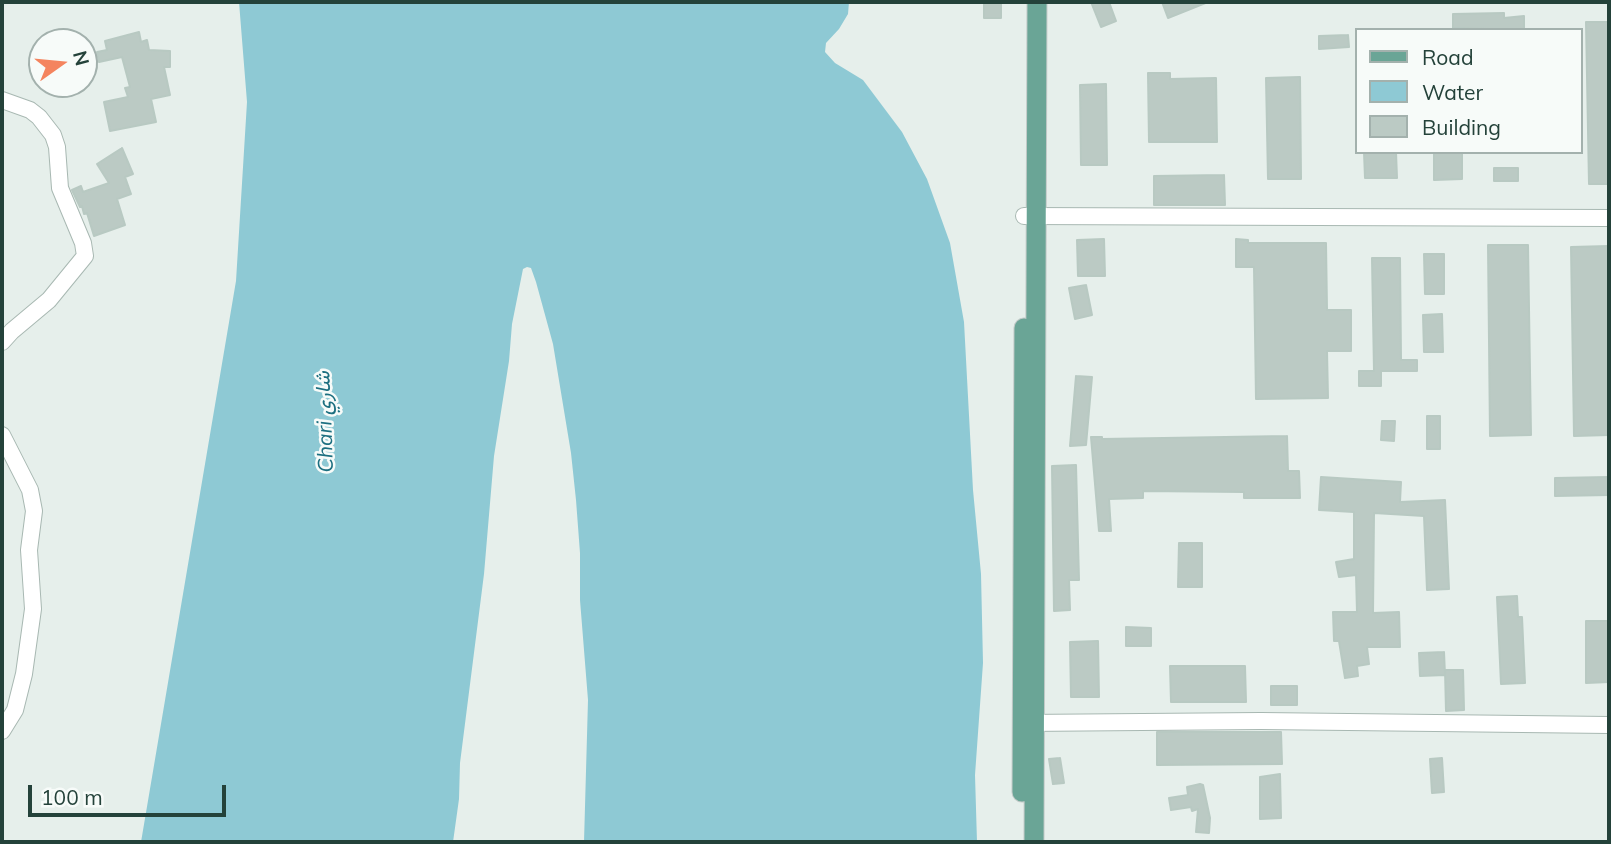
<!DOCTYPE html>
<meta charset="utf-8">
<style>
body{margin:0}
#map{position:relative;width:1611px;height:844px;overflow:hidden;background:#e6efeb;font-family:Mulish,sans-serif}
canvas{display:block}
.frame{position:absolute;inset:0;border:4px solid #24423a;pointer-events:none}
.legend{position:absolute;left:1355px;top:28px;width:228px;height:126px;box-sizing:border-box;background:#f7fbf9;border:2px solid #a3b1ad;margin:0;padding:9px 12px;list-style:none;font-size:21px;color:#24423a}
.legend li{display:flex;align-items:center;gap:14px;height:35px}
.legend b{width:35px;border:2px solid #a3b1ad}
.north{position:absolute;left:28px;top:28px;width:70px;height:70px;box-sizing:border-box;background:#f7fbf9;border:2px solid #a3b1ad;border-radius:50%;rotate:75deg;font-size:19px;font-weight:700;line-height:28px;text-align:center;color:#24423a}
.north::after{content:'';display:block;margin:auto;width:24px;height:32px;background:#f4845f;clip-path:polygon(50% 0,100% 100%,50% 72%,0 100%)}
.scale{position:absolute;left:28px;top:785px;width:198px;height:32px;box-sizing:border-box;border:4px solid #24423a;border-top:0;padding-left:9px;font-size:21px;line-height:24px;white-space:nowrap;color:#24423a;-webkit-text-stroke:5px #f7fbf9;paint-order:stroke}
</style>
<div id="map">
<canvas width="1611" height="844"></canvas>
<div class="frame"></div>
<ul class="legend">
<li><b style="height:9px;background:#6aa596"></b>Road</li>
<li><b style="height:19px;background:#8ec9d4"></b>Water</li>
<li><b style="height:19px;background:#bbcac4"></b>Building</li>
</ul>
<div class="north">N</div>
<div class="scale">100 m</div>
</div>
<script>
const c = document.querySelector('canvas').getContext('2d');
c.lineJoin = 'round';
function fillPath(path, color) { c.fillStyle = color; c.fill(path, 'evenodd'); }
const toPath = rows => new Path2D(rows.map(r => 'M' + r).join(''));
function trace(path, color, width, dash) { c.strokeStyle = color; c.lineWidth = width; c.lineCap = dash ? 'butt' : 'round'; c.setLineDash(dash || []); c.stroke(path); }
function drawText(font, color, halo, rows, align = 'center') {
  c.font = font + ' Mulish,Vazirmatn,sans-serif'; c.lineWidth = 5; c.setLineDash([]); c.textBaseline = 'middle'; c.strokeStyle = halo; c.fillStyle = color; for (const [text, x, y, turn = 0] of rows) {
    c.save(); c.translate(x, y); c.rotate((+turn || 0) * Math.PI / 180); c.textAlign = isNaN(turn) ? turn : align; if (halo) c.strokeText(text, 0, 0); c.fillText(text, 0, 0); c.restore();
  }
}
fillPath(toPath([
 [239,2,849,2,848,14,839,29,826,43,825,52,835,63,863,80,902,132,927,179,950,243,964,322,973,490,981,574,983,663,975,775,977,842,584,842,588,700,580,600,580,553,576,500,571,453,553,344,536,282,531,268,527,267,523,269,512,324,509,361,494,456,484,574,460,763,459,799,453,842,141,842,236,281,247,102]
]), '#8ec9d4');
const building = toPath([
 [984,2,1001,2,1001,18,984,18,984,2],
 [1091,2,1109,2,1116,21,1101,27,1091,2],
 [1162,2,1208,2,1168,18,1162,2],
 [1504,13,1504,18,1524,16,1524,30,1453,28,1453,14,1504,13],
 [1586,22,1609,22,1609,184,1589,184,1586,22],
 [139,32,141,42,147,40,149,50,170,51,170,67,164,67,170,95,151,99,156,122,110,131,104,102,128,97,125,88,130,87,122,57,99,62,97,52,107,50,105,41,139,32],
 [1348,35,1349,47,1319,49,1319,36,1348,35],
 [1148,73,1170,73,1170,79,1216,78,1217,142,1149,142,1148,73],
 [1300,77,1301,179,1268,179,1266,78,1300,77],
 [1106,84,1107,165,1081,165,1080,85,1106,84],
 [122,148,133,174,125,177,131,194,117,199,125,225,94,236,87,213,84,214,82,206,80,207,72,190,81,186,83,192,109,183,97,164,122,148],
 [1364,152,1396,152,1397,178,1365,178,1364,152],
 [1434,152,1462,152,1462,179,1434,180,1434,152],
 [1494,168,1518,168,1518,181,1494,181,1494,168],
 [1224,175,1225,205,1154,205,1154,176,1224,175],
 [1104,239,1105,276,1078,276,1077,240,1104,239],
 [1236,239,1248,240,1248,243,1326,243,1327,310,1351,310,1351,351,1327,351,1328,398,1256,399,1254,267,1236,267,1236,239],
 [1488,245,1528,245,1531,435,1490,436,1488,245],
 [1609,246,1609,435,1574,436,1571,247,1609,246],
 [1424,254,1444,254,1444,294,1425,294,1424,254],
 [1372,258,1400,258,1401,360,1417,360,1417,371,1381,371,1381,386,1359,386,1359,371,1374,371,1372,258],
 [1086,285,1092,315,1075,319,1069,288,1086,285],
 [1442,314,1443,352,1424,352,1423,315,1442,314],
 [1076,376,1092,377,1086,445,1070,446,1076,376],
 [1427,416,1440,416,1440,449,1427,449,1427,416],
 [1382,421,1395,421,1394,441,1381,440,1382,421],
 [1287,436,1288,471,1299,471,1300,498,1244,498,1244,492,1143,491,1143,498,1109,499,1111,531,1099,531,1091,437,1102,437,1102,439,1287,436],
 [1076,465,1079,580,1069,580,1070,610,1054,611,1052,466,1076,465],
 [1321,477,1401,482,1400,502,1445,500,1449,589,1427,590,1424,516,1374,513,1373,613,1399,612,1400,647,1367,647,1369,664,1357,666,1358,676,1345,678,1339,641,1334,641,1333,612,1357,612,1356,575,1339,577,1336,562,1354,559,1354,512,1319,510,1321,477],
 [1609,477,1609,495,1555,496,1555,478,1609,477],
 [1179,543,1202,543,1202,587,1178,587,1179,543],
 [1517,596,1518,617,1522,617,1525,683,1501,684,1497,597,1517,596],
 [1586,621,1609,621,1609,682,1586,683,1586,621],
 [1126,627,1151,628,1151,646,1126,646,1126,627],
 [1098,641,1099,697,1071,697,1070,642,1098,641],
 [1444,652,1445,675,1420,676,1419,653,1444,652],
 [1170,666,1245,666,1246,702,1171,702,1170,666],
 [1445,670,1463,670,1464,710,1446,711,1445,670],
 [1271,686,1297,686,1297,705,1271,705,1271,686],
 [1157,732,1281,732,1282,764,1157,765,1157,732],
 [1060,758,1064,783,1053,784,1049,759,1060,758],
 [1442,758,1444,792,1432,793,1430,759,1442,758],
 [1280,774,1281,818,1260,819,1260,777,1280,774],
 [1200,784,1203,785,1210,818,1209,833,1196,832,1198,809,1192,811,1191,807,1171,810,1169,798,1188,795,1187,787,1200,784]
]);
fillPath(building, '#bbcac4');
trace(building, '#b8c9c2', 2);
const minor = toPath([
 [2,100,30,110,39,117,53,135,57,147,60,188,83,243,85,256,49,300,12,331,2,342],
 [1024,216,1609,218],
 [2,435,30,490,34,511,29,550,33,609,24,674,15,710,2,731],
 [1024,723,1261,721,1609,725]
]);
const major = toPath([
 [1022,792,1024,328],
 [1034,842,1037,2]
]);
trace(minor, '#a8b8b2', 18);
trace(major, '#c2cac8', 21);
trace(minor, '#fff', 16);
trace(major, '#6aa596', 19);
drawText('italic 21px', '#1c6f80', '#f7fbf9', [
 ["Chari شاري",325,422,-92]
]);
</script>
